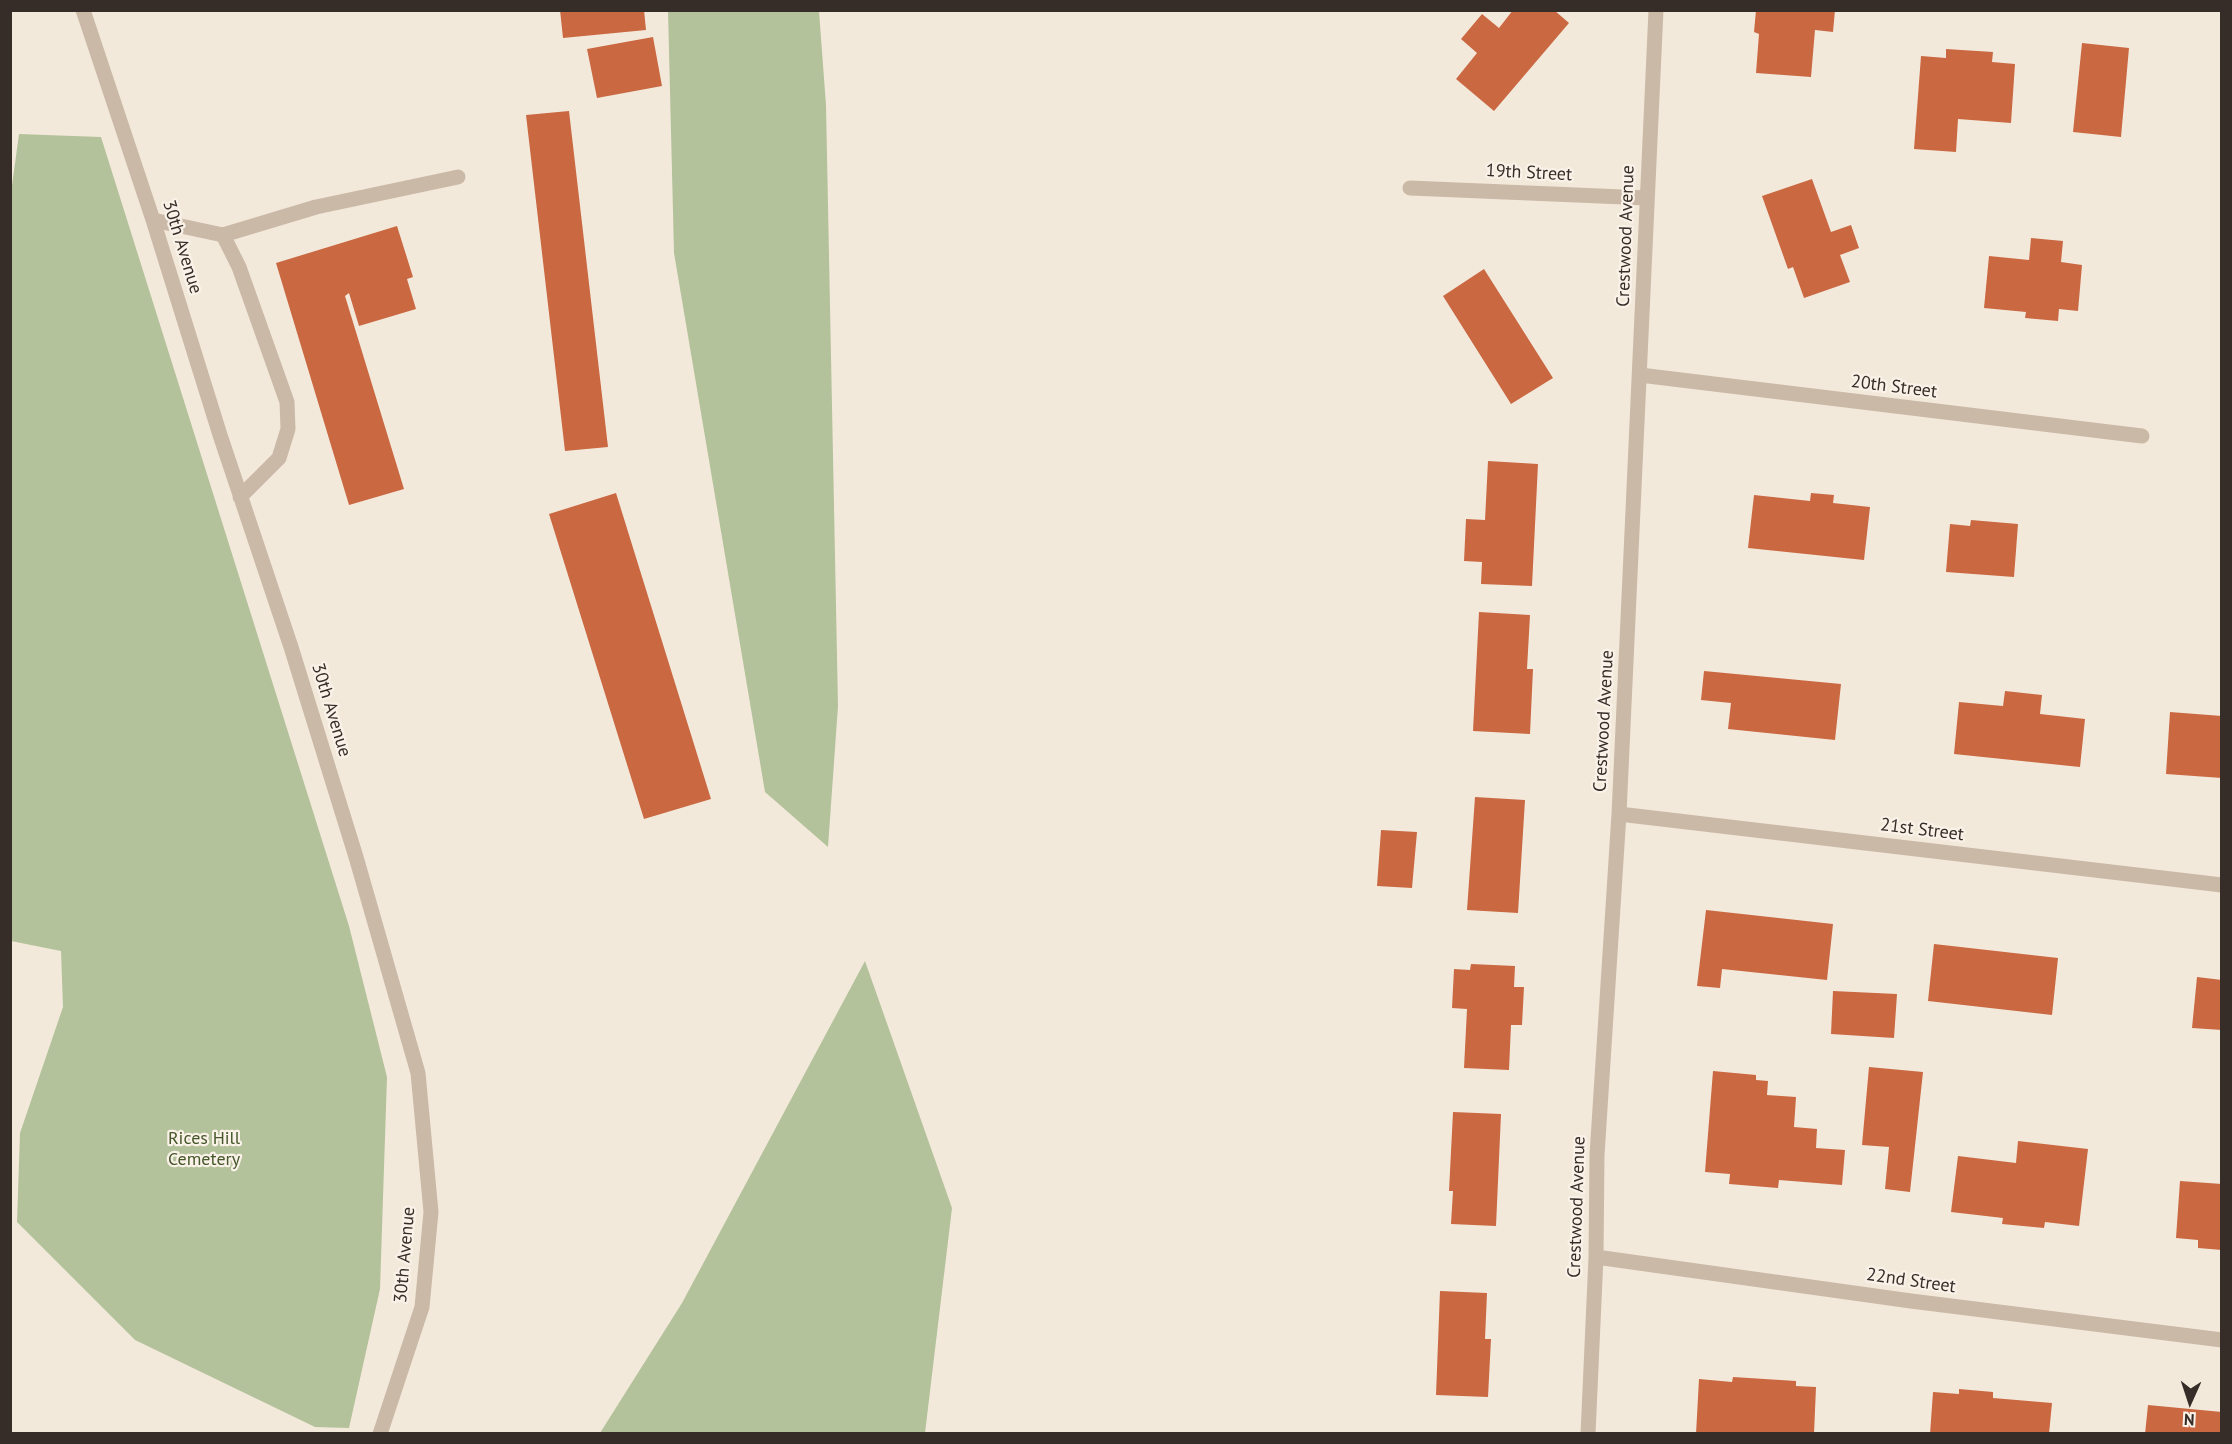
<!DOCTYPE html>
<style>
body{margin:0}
#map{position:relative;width:2232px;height:1444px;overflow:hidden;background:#f3e9db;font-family:"PT Sans",sans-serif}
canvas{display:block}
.frame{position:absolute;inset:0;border:12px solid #372d28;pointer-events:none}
.north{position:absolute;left:2160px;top:1372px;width:60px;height:60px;-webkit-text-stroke:4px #faf2e8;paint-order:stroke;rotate:183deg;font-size:16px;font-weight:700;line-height:24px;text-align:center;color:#372d28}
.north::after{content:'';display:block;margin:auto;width:21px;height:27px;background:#372d28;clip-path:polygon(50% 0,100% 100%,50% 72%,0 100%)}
</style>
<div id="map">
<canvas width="2232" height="1444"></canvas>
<div class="frame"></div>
<div class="north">N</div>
</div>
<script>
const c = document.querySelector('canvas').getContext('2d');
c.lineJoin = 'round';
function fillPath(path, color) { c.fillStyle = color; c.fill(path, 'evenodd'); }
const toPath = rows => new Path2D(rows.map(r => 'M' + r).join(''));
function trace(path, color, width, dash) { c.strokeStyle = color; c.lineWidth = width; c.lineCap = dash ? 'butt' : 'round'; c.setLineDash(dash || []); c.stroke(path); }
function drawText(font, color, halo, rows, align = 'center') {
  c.font = font + ' "PT Sans",sans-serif'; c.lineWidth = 4.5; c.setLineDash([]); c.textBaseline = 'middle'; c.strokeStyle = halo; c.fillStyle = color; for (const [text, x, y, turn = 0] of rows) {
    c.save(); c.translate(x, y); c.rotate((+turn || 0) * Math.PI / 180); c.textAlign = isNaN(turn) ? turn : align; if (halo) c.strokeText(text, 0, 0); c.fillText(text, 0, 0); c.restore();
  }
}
fillPath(toPath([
 [668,11,819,11,826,105,838,706,828,847,765,792,674,253],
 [19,134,101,137,349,926,387,1077,380,1289,349,1428,315,1427,135,1340,17,1222,20,1133,63,1007,61,951,11,941,10,200],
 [865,961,952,1208,925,1433,600,1433,682,1303]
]), '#b4c29b');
fillPath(toPath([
 [560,10,644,10,646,30,563,38],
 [1513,10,1554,10,1569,23,1494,111,1456,79,1477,53,1461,39,1482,14,1499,28],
 [1756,10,1835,10,1833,32,1815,30,1811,77,1756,73,1759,34,1754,32],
 [653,37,662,86,597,98,587,49],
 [2082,43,2129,48,2121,137,2073,132],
 [1946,49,1993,52,1992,62,2015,64,2011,123,1958,119,1956,152,1914,149,1921,56,1946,58],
 [569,111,608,447,565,451,526,115],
 [1812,179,1831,232,1851,225,1859,248,1840,255,1850,282,1804,298,1793,267,1788,269,1762,196],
 [397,226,413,277,407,279,416,309,359,326,349,293,345,296,404,489,349,505,276,263],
 [2031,238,2063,241,2061,262,2082,265,2078,311,2059,309,2058,321,2025,318,2026,312,1984,308,1989,256,2029,260],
 [1484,269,1553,378,1511,404,1443,296],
 [1488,461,1538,464,1532,586,1481,584,1482,562,1464,561,1466,519,1485,520],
 [616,493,711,799,644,819,549,514],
 [1811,493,1834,495,1833,503,1870,507,1864,560,1748,548,1754,495,1810,501],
 [1971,520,2018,524,2014,577,1946,572,1950,524,1970,526],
 [1479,612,1530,615,1527,669,1533,669,1530,734,1473,731],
 [1704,671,1841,684,1835,740,1728,729,1731,703,1701,700],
 [2005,691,2042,695,2040,714,2085,719,2080,767,1954,754,1959,702,2003,706],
 [2170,712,2222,716,2222,778,2166,774],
 [1475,797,1525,800,1518,913,1467,910],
 [1381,830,1417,832,1412,888,1377,886],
 [1706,910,1833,924,1827,980,1722,969,1720,988,1697,986],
 [1934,944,2058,958,2052,1015,1928,1001],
 [1471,964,1515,966,1514,987,1524,987,1522,1025,1511,1025,1509,1070,1464,1068,1467,1009,1452,1008,1454,969,1470,970],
 [2197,977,2222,980,2222,1030,2192,1028],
 [1833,991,1897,994,1894,1038,1831,1034],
 [1869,1067,1923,1072,1910,1192,1885,1189,1889,1147,1862,1145],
 [1713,1071,1756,1075,1756,1080,1768,1081,1767,1095,1796,1097,1794,1127,1817,1129,1816,1148,1845,1150,1842,1185,1779,1180,1778,1188,1729,1184,1730,1174,1705,1172],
 [1453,1112,1501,1114,1496,1226,1451,1224,1453,1191,1449,1191],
 [2018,1141,2088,1149,2079,1226,2045,1222,2044,1228,2002,1224,2003,1218,1951,1212,1958,1156,2016,1163],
 [2180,1181,2222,1184,2222,1250,2198,1248,2198,1240,2176,1238],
 [1440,1291,1487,1293,1485,1339,1491,1339,1488,1397,1436,1395],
 [1733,1377,1796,1381,1796,1386,1816,1387,1814,1434,1696,1434,1699,1379,1732,1382],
 [1959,1389,1993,1392,1993,1398,2052,1403,2049,1434,1930,1434,1933,1392,1959,1394],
 [2148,1405,2222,1412,2222,1434,2145,1434]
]), '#ca6842');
trace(toPath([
 [83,10,153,220,220,435,291,647,356,857,418,1073,431,1212,422,1307,380,1434],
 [1410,188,1647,198],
 [153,220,223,235,239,267,287,402,288,429,279,458,240,497],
 [223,235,316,207,458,177],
 [1640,375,2142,436],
 [1619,814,2222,885],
 [1596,1257,1911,1301,2222,1340],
 [1588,1434,1596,1257,1597,1155,1619,814,1656,10]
]), '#cbb9a7', 15);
drawText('18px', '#372d28', '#faf2e8', [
 ["19th Street",1529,173,3],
 ["Crestwood Avenue",1626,236,-88],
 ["30th Avenue",182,247,73],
 ["20th Street",1894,387,7],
 ["30th Avenue",331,710,73],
 ["Crestwood Avenue",1604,721,-87],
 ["21st Street",1922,830,7],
 ["Crestwood Avenue",1577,1207,-88],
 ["30th Avenue",405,1255,-85],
 ["22nd Street",1911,1281,8]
]);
drawText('18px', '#45572a', '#faf2e8', [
 ["Rices Hill",204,1139],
 ["Cemetery",204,1160]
]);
</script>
